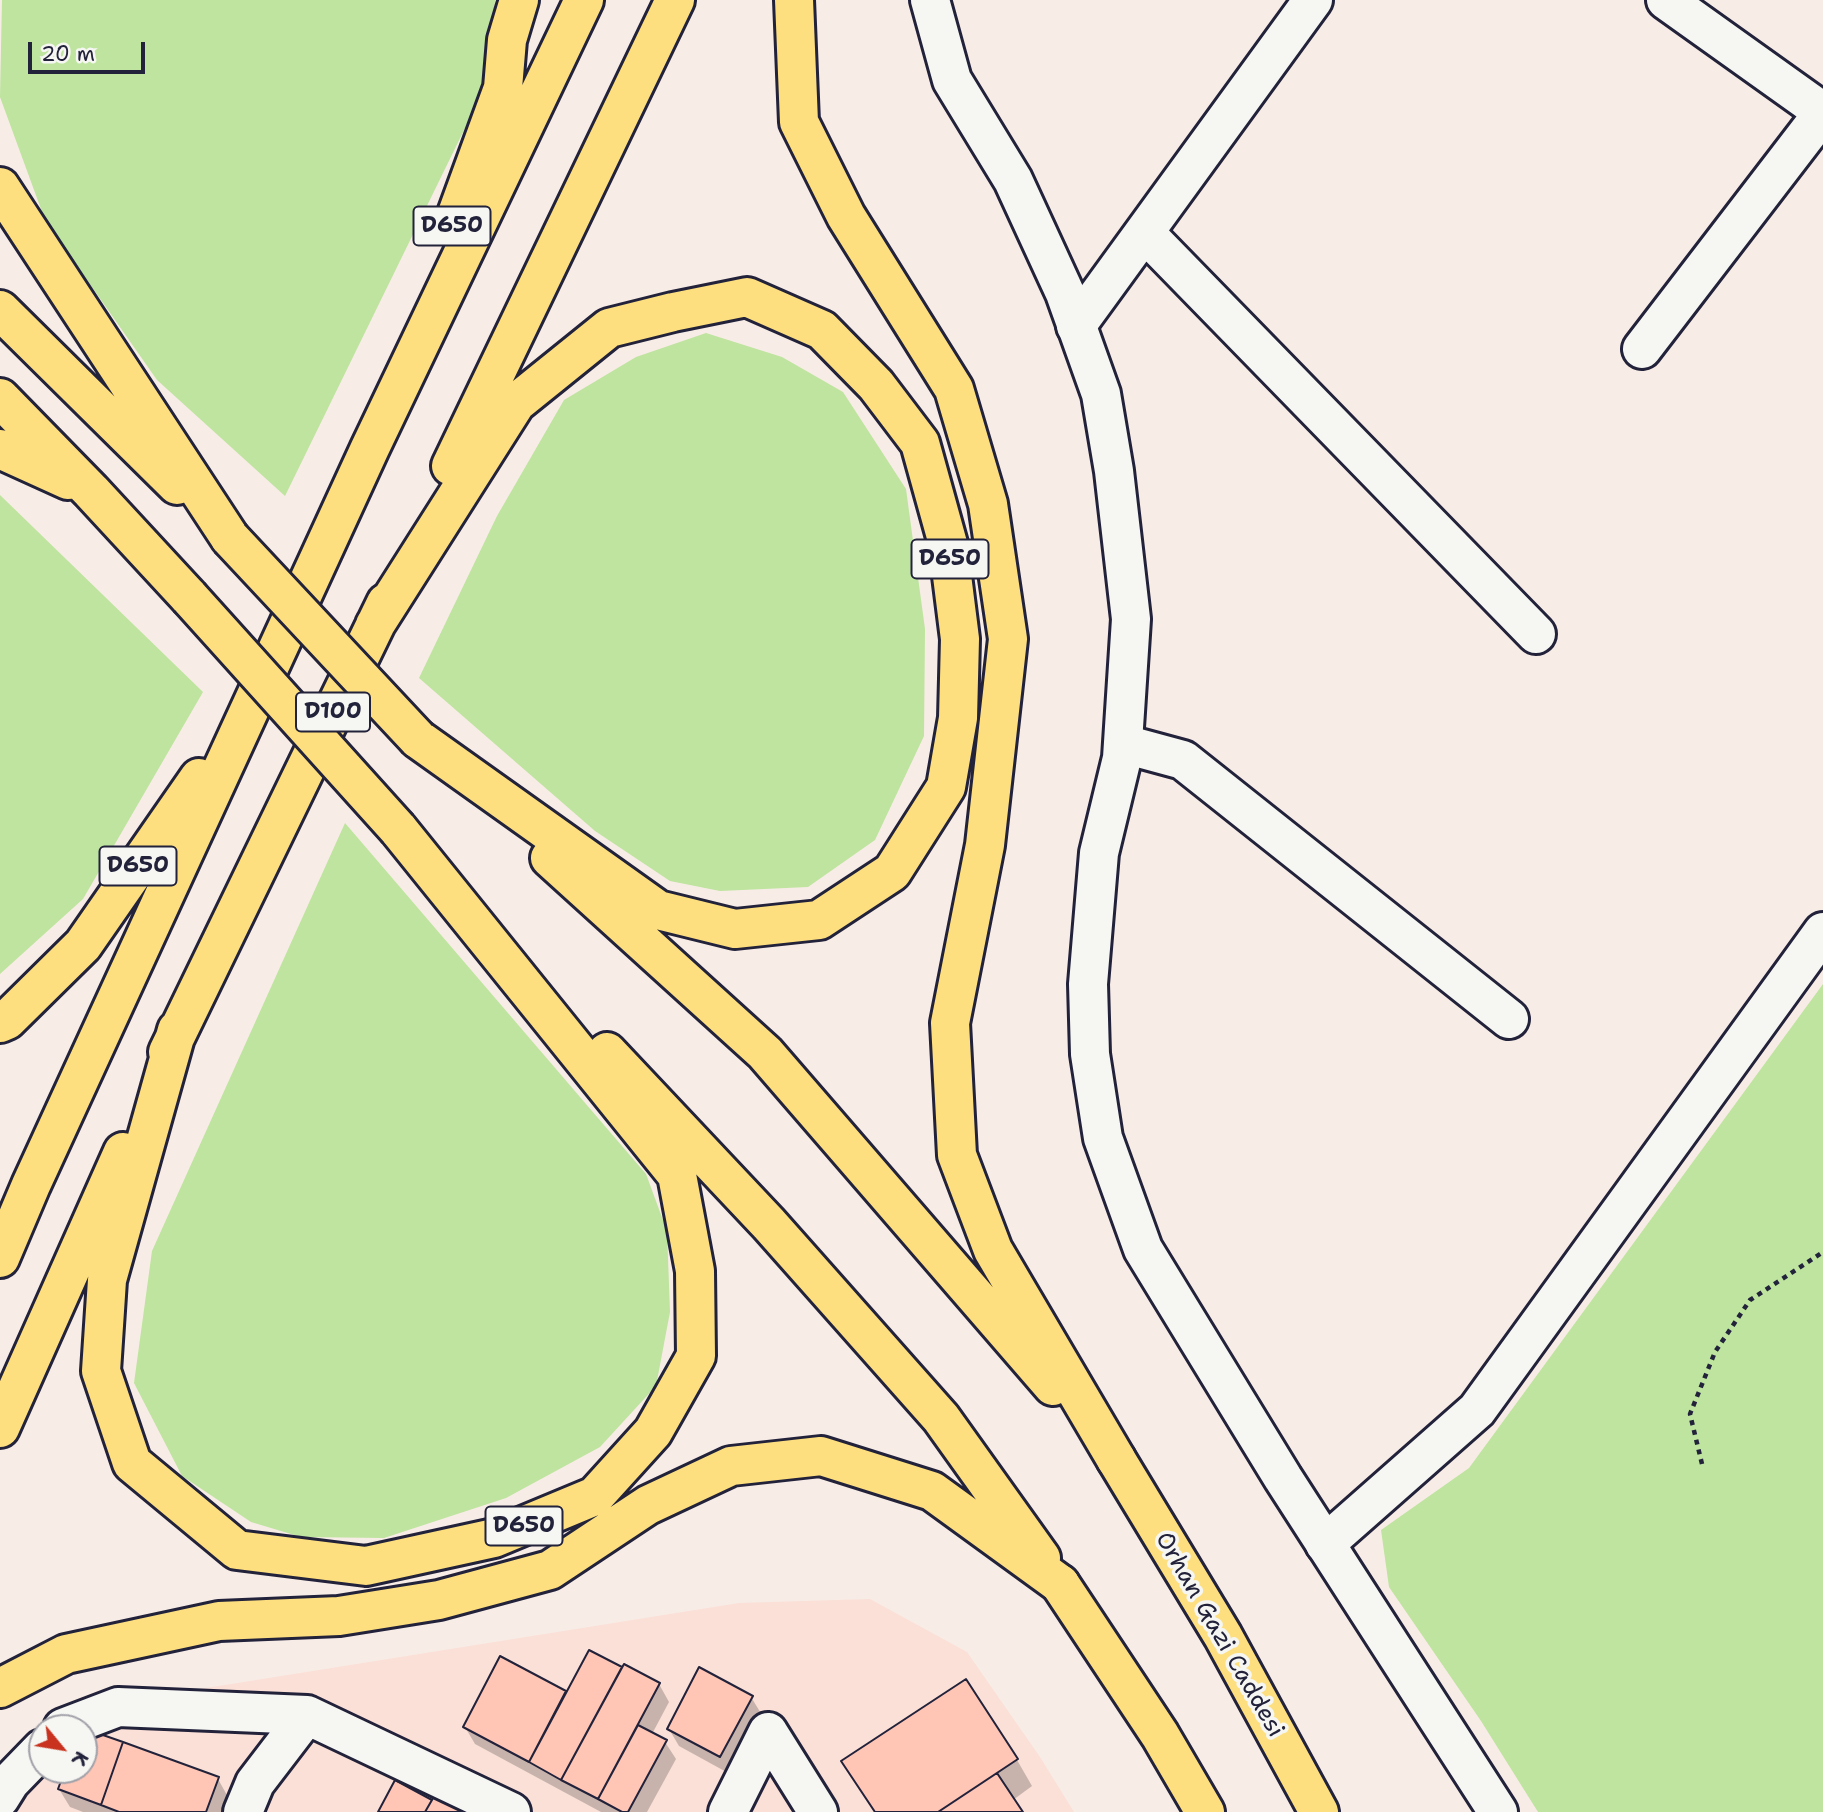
<!DOCTYPE html>
<style>
body{margin:0}
#map{position:relative;width:1823px;height:1812px;overflow:hidden;background:#f8ece6;font-family:"Shantell Sans",sans-serif}
canvas{display:block}
.north{position:absolute;left:28px;top:1714px;width:70px;height:70px;box-sizing:border-box;background:#f6f6f2;border:2px solid #a1a1a9;border-radius:50%;rotate:120deg;font-size:19px;font-weight:700;line-height:28px;text-align:center;color:#22223b}
.north::after{content:'';display:block;margin:auto;width:24px;height:32px;background:#c8321e;clip-path:polygon(50% 0,100% 100%,50% 72%,0 100%)}
.scale{position:absolute;left:28px;top:42px;width:117px;height:32px;box-sizing:border-box;border:4px solid #22223b;border-top:0;padding-left:9px;font-size:21px;line-height:24px;white-space:nowrap;color:#22223b;-webkit-text-stroke:5px #f6f6f2;paint-order:stroke}
</style>
<div id="map">
<canvas width="1823" height="1812"></canvas>
<div class="north">K</div>
<div class="scale">20 m</div>
</div>
<script>
const c = document.querySelector('canvas').getContext('2d');
c.lineJoin = 'round';
function fillPath(path, color) { c.fillStyle = color; c.fill(path, 'evenodd'); }
const toPath = rows => new Path2D(rows.map(r => 'M' + r).join(''));
function trace(path, color, width, dash) { c.strokeStyle = color; c.lineWidth = width; c.lineCap = dash ? 'butt' : 'round'; c.setLineDash(dash || []); c.stroke(path); }
function drawText(font, color, halo, rows, align = 'center') {
  c.font = font + ' "Shantell Sans",sans-serif'; c.lineWidth = 7; c.setLineDash([]); c.textBaseline = 'middle'; c.strokeStyle = halo; c.fillStyle = color; for (const [text, x, y, turn = 0] of rows) {
    c.save(); c.translate(x, y); c.rotate((+turn || 0) * Math.PI / 180); c.textAlign = isNaN(turn) ? turn : align; if (halo) c.strokeText(text, 0, 0); c.fillText(text, 0, 0); c.restore();
  }
}
fillPath(toPath([
 [870,1599,967,1652,1040,1757,1074,1812,0,1812,42,1770,84,1770,84,1728,181,1692,739,1603]
]), '#fae0d7');
fillPath(toPath([
 [2,0,495,0,489,79,285,496,157,380,45,220,0,97],
 [706,333,782,357,843,392,906,489,925,629,924,736,875,840,808,887,720,891,670,881,595,831,419,678,497,516,564,400,636,357],
 [0,495,203,692,83,899,0,974],
 [345,823,646,1174,667,1231,670,1312,656,1386,600,1447,506,1498,384,1538,301,1537,251,1522,182,1476,134,1383,152,1251],
 [1823,984,1823,1812,1538,1812,1481,1721,1389,1587,1381,1530,1469,1468]
]), '#bee49f');
fillPath(toPath([
 [589,1652,622,1670,659,1684,669,1702,652,1734,665,1742,676,1759,647,1812,601,1812,475,1744,465,1727,501,1659,567,1694],
 [751,1697,762,1715,730,1774,679,1746,669,1729],
 [1017,1760,1032,1786,1013,1800,1021,1812,874,1812,844,1762],
 [66,1770,218,1779,228,1797,222,1812,83,1812,70,1807,59,1789]
]), '#0003');
const building = toPath([
 [589,1650,622,1667,561,1780,529,1762,589,1650],
 [500,1656,566,1691,529,1762,463,1727,500,1656],
 [624,1664,660,1683,598,1799,561,1780,624,1664],
 [699,1667,753,1696,720,1757,667,1729,699,1667],
 [966,1679,1018,1759,938,1812,875,1812,841,1761,966,1679],
 [638,1725,667,1740,628,1812,622,1812,598,1799,638,1725],
 [80,1727,123,1742,101,1805,58,1789,65,1770,84,1770,84,1728,80,1727],
 [123,1742,219,1777,206,1812,119,1812,101,1805,123,1742],
 [997,1773,1023,1812,938,1812,997,1773],
 [395,1780,432,1800,425,1812,378,1812,395,1780],
 [436,1793,472,1812,425,1812,436,1793]
]);
fillPath(building, '#ffc5b5');
trace(building, '#22223b', 2);
const minor = toPath([
 [1145,233,1536,634],
 [1076,326,1313,0],
 [1642,349,1823,113],
 [1124,744,1183,760,1509,1019],
 [1325,1544,1477,1410,1823,932],
 [63,1728,118,1707,307,1715,511,1812],
 [768,1732,818,1812],
 [0,1798,10,1782,42,1749],
 [243,1812,255,1783,307,1715],
 [728,1812,768,1732]
]);
const tertiary = toPath([
 [930,0,952,80,1013,180,1065,293,1101,394,1114,471,1131,619,1122,758,1099,853,1088,984,1090,1054,1103,1138,1143,1249,1283,1478,1498,1812],
 [1666,0,1823,112]
]);
const primary = toPath([
 [1116,1459,1223,1636,1319,1812],
 [1060,1584,1160,1735,1205,1812]
]);
const trunk = toPath([
 [794,0,799,122,846,216,954,389,988,504,1008,639,985,845,950,1023,957,1155,993,1250,1116,1459],
 [0,187,230,538],
 [454,222,503,88,507,40,519,0],
 [0,310,177,485],
 [0,398,91,491,189,597],
 [0,449,68,480],
 [451,466,675,0],
 [375,625,516,403,609,328,673,312,747,297,822,330,876,385,920,443,948,544,960,639,958,718,946,787,892,872,819,920,735,929,658,910,418,739],
 [550,858,765,1053,1053,1386],
 [0,1023,7,1020,83,945,199,778],
 [177,1030,107,1280,101,1371,132,1463,237,1550,366,1566,494,1538,595,1496,653,1432,696,1356,695,1271,677,1175,398,829],
 [168,1052,386,603],
 [607,1052,769,1224,941,1418,1041,1558],
 [0,1258,31,1185,370,448,584,0],
 [0,1428,123,1152],
 [0,1688,66,1654,219,1621,339,1616,439,1600,550,1570,648,1505,731,1466,821,1456,932,1491,1060,1584]
]);
trace(minor, '#22223b', 44);
trace(tertiary, '#22223b', 44);
trace(primary, '#22223b', 44);
trace(trunk, '#22223b', 44);
trace(toPath([
 [1702,1464,1690,1414,1715,1352,1750,1300,1823,1252]
]), '#22223b', 4.5, [5, 5]);
trace(minor, '#f6f6f2', 38);
trace(tertiary, '#f6f6f2', 38);
trace(primary, '#fddf80', 38);
trace(trunk, '#fddf80', 38);
const trunkBridge = toPath([
 [230,538,418,739],
 [189,597,398,829]
]);
trace(trunkBridge, '#22223b', 44, []);
trace(trunkBridge, '#fddf80', 38);
for (const [x, y, w] of [
 [452,226,77],
 [950,559,77],
 [333,712,74],
 [138,866,77],
 [524,1526,77]
]) { const box = new Path2D(); box.roundRect(x - w / 2, y - 19.5, w, 39, 5); c.fillStyle = '#f6f6f2'; c.fill(box); trace(box, '#22223b', 2); }
drawText('bold 23px', '#22223b', null, [
 ["D650",452,226],
 ["D650",950,559],
 ["D100",333,712],
 ["D650",138,866],
 ["D650",524,1526]
]);
drawText('24px', '#22223b', '#f6f6f2', [
 ["Orhan Gazi Caddesi",1219,1635,60]
]);
</script>
